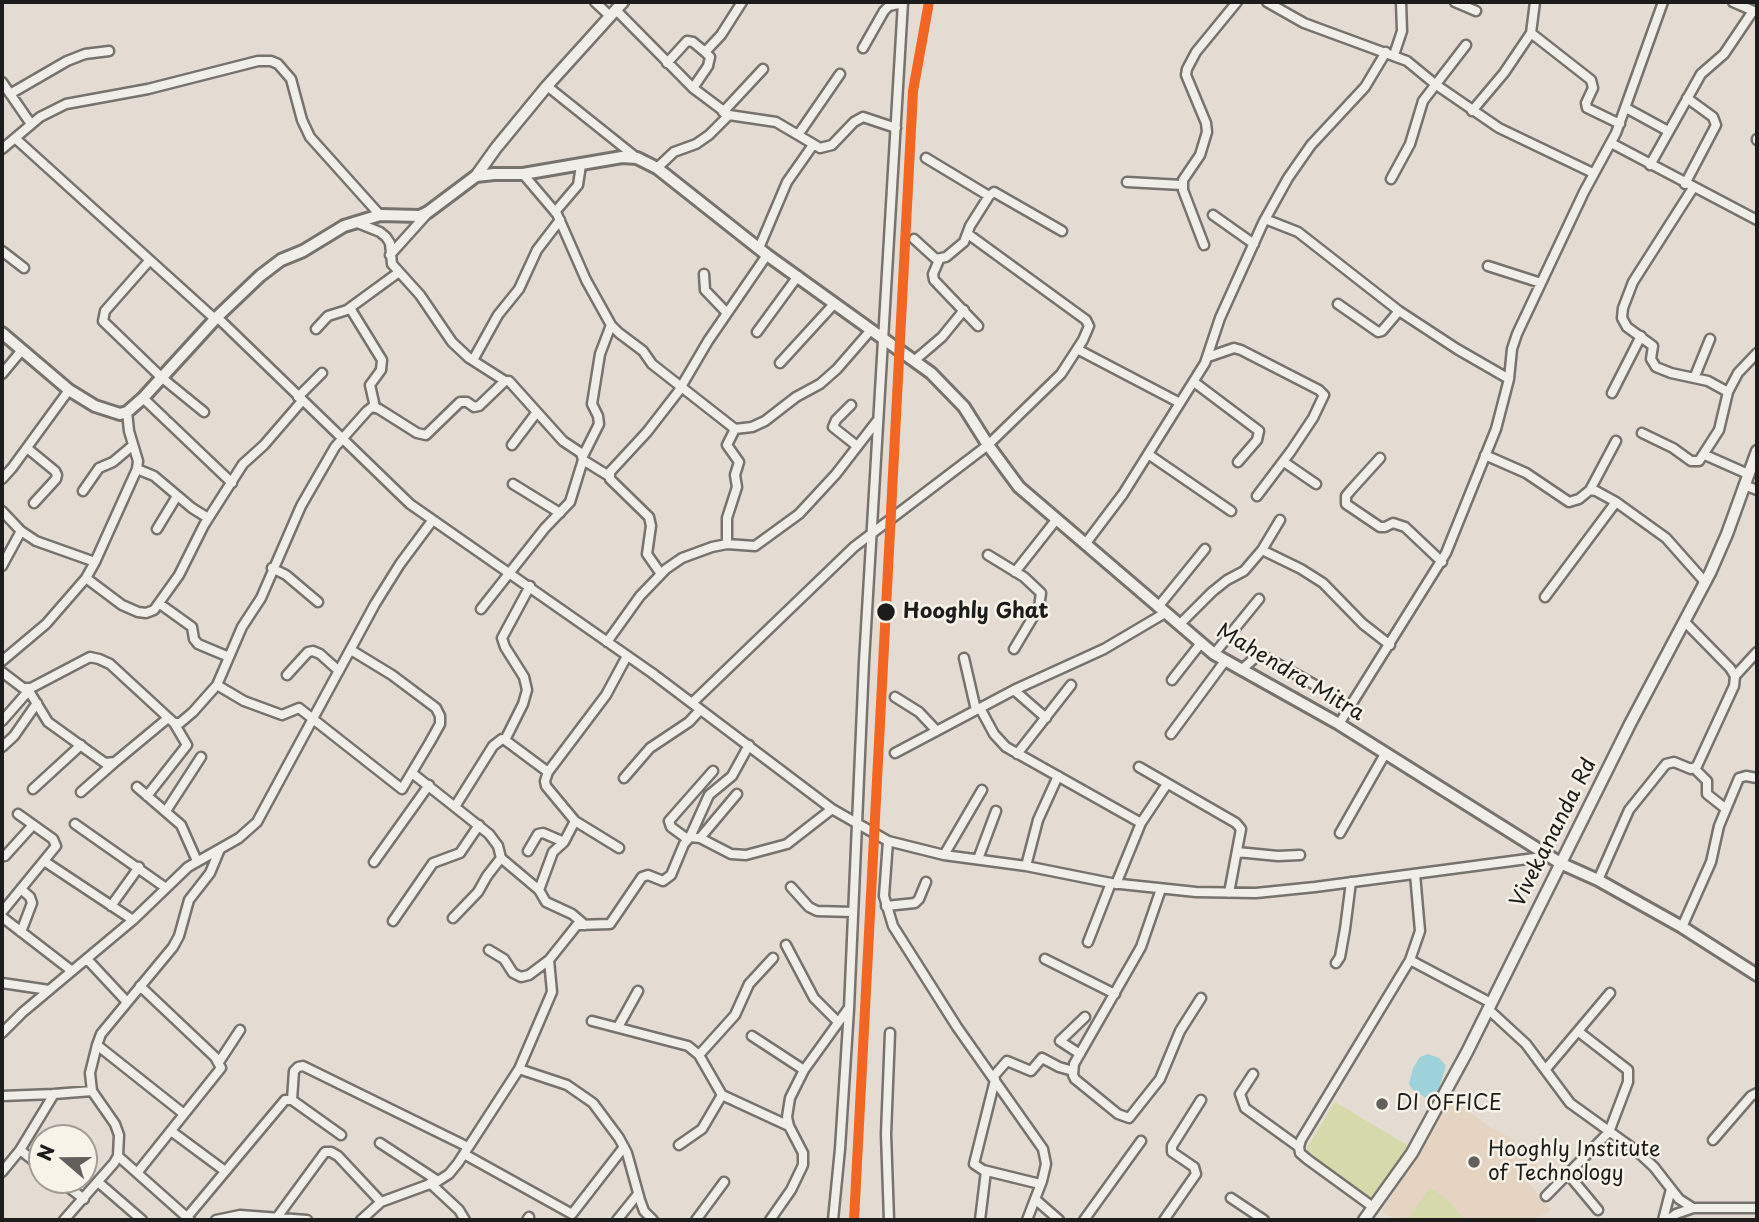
<!DOCTYPE html>
<style>
body{margin:0}
#map{position:relative;width:1759px;height:1222px;overflow:hidden;background:#e4dcd2;font-family:"Playpen Sans",sans-serif}
canvas{display:block}
.frame{position:absolute;inset:0;border:4px solid #1c1c1c;pointer-events:none}
.north{position:absolute;left:28px;top:1124px;width:70px;height:70px;box-sizing:border-box;background:#f7f3e8;border:2px solid #9f9d96;border-radius:50%;rotate:290deg;font-size:19px;font-weight:700;line-height:28px;text-align:center;color:#1c1c1c}
.north::after{content:'';display:block;margin:auto;width:24px;height:32px;background:#625f5c;clip-path:polygon(50% 0,100% 100%,50% 72%,0 100%)}
</style>
<div id="map">
<canvas width="1759" height="1222"></canvas>
<div class="frame"></div>
<div class="north">N</div>
</div>
<script>
const c = document.querySelector('canvas').getContext('2d');
c.lineJoin = 'round';
function fillPath(path, color) { c.fillStyle = color; c.fill(path, 'evenodd'); }
const toPath = rows => new Path2D(rows.map(r => 'M' + r).join(''));
function trace(path, color, width, dash) { c.strokeStyle = color; c.lineWidth = width; c.lineCap = dash ? 'butt' : 'round'; c.setLineDash(dash || []); c.stroke(path); }
function drawText(font, color, halo, rows, align = 'center') {
  c.font = font + ' "Playpen Sans",sans-serif'; c.lineWidth = 5; c.setLineDash([]); c.textBaseline = 'middle'; c.strokeStyle = halo; c.fillStyle = color; for (const [text, x, y, turn = 0] of rows) {
    c.save(); c.translate(x, y); c.rotate((+turn || 0) * Math.PI / 180); c.textAlign = isNaN(turn) ? turn : align; if (halo) c.strokeText(text, 0, 0); c.fillText(text, 0, 0); c.restore();
  }
}
fillPath(toPath([
 [1447,1099,1456,1102,1490,1127,1512,1139,1529,1156,1539,1168,1527,1181,1551,1210,1535,1220,1396,1220,1381,1211,1423,1148]
]), '#e5d4c2');
fillPath(toPath([
 [1335,1102,1409,1146,1372,1205,1305,1155,1308,1146],
 [1430,1188,1448,1200,1463,1218,1460,1220,1407,1220]
]), '#d6daab');
fillPath(toPath([
 [1428,1054,1439,1058,1446,1066,1439,1088,1431,1097,1426,1098,1413,1090,1409,1084,1413,1068,1420,1057]
]), '#9dd2da');
const minor = toPath([
 [595,2,610,16],
 [1267,2,1304,23,1407,61,1435,84,1499,128,1593,173],
 [1455,2,1476,11],
 [1733,2,1756,12],
 [616,10,693,88,729,115,776,122,820,148,832,145,854,122,863,117,896,128],
 [1531,33,1591,80,1593,88,1586,103,1587,108,1620,124],
 [863,48,884,11,889,6,903,3],
 [705,52,721,35,742,2],
 [1394,55,1402,31,1401,2],
 [667,63,687,41,693,42,705,52,710,57,708,66,693,88],
 [2,82,31,124],
 [547,86,637,158],
 [10,94,67,61,85,54,109,51],
 [1626,108,1668,131],
 [1472,111,1504,73,1531,33,1535,2],
 [723,112,763,69],
 [798,135,840,74],
 [16,139,215,319],
 [1757,139,1757,140],
 [1611,143,1757,220],
 [2,149,40,117,66,104,148,89,258,61,271,61,278,64,291,79,302,120,310,137,380,215],
 [926,158,989,196],
 [1650,165,1701,74,1724,54,1753,11],
 [657,168,674,152,696,144,709,135,729,115],
 [523,174,557,214,586,280,611,325,619,333,643,351,652,364,735,429,752,427,765,421,796,397,820,384,837,369,870,331],
 [1391,179,1410,144,1423,101,1466,45],
 [1127,182,1182,185],
 [1685,184,1716,125,1713,117,1687,98],
 [1693,188,1633,282,1623,308,1622,318,1627,327,1653,346,1651,359,1656,367,1671,373,1708,381,1728,392],
 [555,212,578,185,581,165],
 [1213,215,1254,244],
 [1265,219,1298,232,1399,311,1457,349,1509,379],
 [355,222,380,232,386,237,390,243,392,264,420,295,452,342,469,358,505,381],
 [914,239,936,259,946,257,964,242,970,226,989,196,994,192,1062,231],
 [1204,245,1183,190,1183,180,1200,155,1207,132,1206,123,1186,75,1187,69,1196,52,1237,2],
 [759,248,787,182,813,145],
 [2,251,24,268],
 [390,255,426,215],
 [939,260,933,274,934,280,978,326],
 [149,261,105,311,103,321,161,377,204,412],
 [1488,266,1541,283],
 [704,274,705,290,727,313],
 [1338,304,1378,332,1382,331,1399,311],
 [350,308,382,360,381,370,370,385,375,407],
 [217,317,410,504,652,673,832,809,888,841,944,855,1026,866,1111,883,1196,892,1256,893,1315,887,1550,856],
 [316,329,328,316,347,310,399,272],
 [757,332,798,276],
 [1077,349,1180,403],
 [1208,357,1234,348,1241,350,1319,390,1324,395,1313,418,1291,451,1257,496],
 [473,360,498,315,519,289,537,250,560,220],
 [915,360,942,337,964,310],
 [780,363,834,304],
 [2,374,22,350],
 [1695,376,1710,339],
 [1194,382,1259,431,1257,440,1238,462],
 [1612,393,1641,336],
 [298,397,322,373],
 [143,398,232,483],
 [851,405,836,420,833,427,857,446],
 [1642,433,1673,448,1691,461,1699,461,1719,430,1728,392,1738,373,1757,353],
 [512,445,537,412],
 [27,448,55,471,57,475,56,479,34,503],
 [1148,454,1231,511],
 [1485,455,1526,473,1569,502,1579,499,1590,490,1596,491,1616,502,1666,538,1705,582],
 [1705,455,1748,474],
 [583,456,599,424,598,416,592,404,600,354,611,325],
 [1380,458,1351,490,1346,496,1346,504,1380,527,1385,527,1393,523,1405,527,1442,562],
 [583,460,609,476],
 [1284,462,1316,484],
 [137,469,154,476,192,508,208,518],
 [2,479,12,468,69,390],
 [513,484,560,513],
 [1744,485,1757,490],
 [1590,490,1616,441],
 [83,491,99,468,113,462,132,446],
 [2,511,21,531,36,541,95,562],
 [157,529,177,496],
 [1086,543,1123,494,1205,363,1220,318,1263,223,1288,178,1311,145,1365,87,1386,52],
 [727,544,727,518,737,487,735,475,739,462,727,445,735,429],
 [1262,550,1301,569,1323,583,1363,624,1390,645],
 [988,555,1024,577,1041,593,1039,607,1014,649],
 [2,566,21,531],
 [272,568,286,575,318,602],
 [1015,572,1056,520],
 [661,574,647,554,651,526,649,517,610,479,610,472,647,432,678,392,708,341,767,255],
 [86,578,122,605,138,612,146,613,154,610,179,575,204,525,243,464,264,445,302,401],
 [1545,597,1616,502],
 [160,604,192,627,194,639,198,644,229,657],
 [1158,607,1205,549],
 [1179,625,1212,592,1227,580,1244,571,1262,550,1280,520],
 [607,642,640,596,666,569,682,558,712,547,727,544,755,546,799,514,836,474,877,421],
 [1214,654,1259,599],
 [964,658,976,710],
 [2,661,46,624,86,578,95,562,137,469,138,461,129,431,127,412],
 [1241,670,1256,657,1265,657,1315,685],
 [2,672,23,688,31,688,90,657,99,659,110,664,174,723,180,723,193,712,217,685,242,627,261,598,301,506,335,447,367,411,372,407,379,409,417,433,426,435,460,402,467,402,474,407,479,406,505,381,509,381,563,441,581,453,583,460,570,502,545,528,481,609],
 [287,675,308,652,313,651,320,654,339,671],
 [1735,676,1757,652],
 [1172,680,1201,643],
 [217,685,244,701,282,715,299,708,402,789,430,742,440,724,440,716,436,708,392,675,351,650],
 [1014,690,1046,718],
 [29,691,48,722,105,763,115,762,168,718],
 [895,697,919,712,936,730],
 [692,703,854,547,988,445,1061,374,1083,340,1089,326,1086,320,968,234],
 [980,708,994,734,1006,747,1141,823],
 [2,721,31,688],
 [1339,724,1446,553,1496,429,1509,379,1512,349,1517,334,1584,192,1616,133,1663,2],
 [1171,734,1225,661],
 [505,740,523,704,527,690,524,677,505,647,502,638,530,586],
 [2,747,14,736,37,703],
 [895,753,1014,690,1104,649,1165,613],
 [1017,754,1071,685],
 [1139,767,1236,823,1241,829,1229,893],
 [1694,768,1707,781,1707,794,1726,809],
 [412,773,489,834,498,846,501,858,539,890,546,902,572,914,585,925],
 [624,778,650,748,689,722,700,710],
 [137,787,181,825,197,861],
 [33,789,81,745],
 [81,792,115,762],
 [147,796,187,745,174,723],
 [456,805,493,746,502,739,505,740,548,772],
 [166,811,201,757],
 [75,824,166,888],
 [1340,833,1385,754],
 [690,837,709,795,732,776,749,745],
 [686,838,671,827,669,821,713,771],
 [700,838,737,794],
 [888,841,884,896,893,926,957,1027,1043,1149,1046,1164,1042,1181,1027,1220],
 [619,848,575,821,546,786,545,781,548,772,606,695,627,656],
 [528,851,538,834,543,833,564,842],
 [1237,852,1278,856,1300,855],
 [944,855,982,790],
 [5,856,33,825],
 [978,859,996,811],
 [44,861,133,920],
 [374,862,429,785],
 [1026,866,1038,820,1058,776],
 [1598,880,1629,810,1666,764,1674,762,1691,769,1697,766,1734,686,1735,676,1730,668,1684,621],
 [1116,884,1141,823,1167,784],
 [791,887,809,907,817,911,853,912],
 [1161,889,1141,947,1074,1064,1073,1075,1075,1079,1118,1114,1129,1118,1160,1079,1180,1031,1201,998],
 [539,890,553,852,564,842,575,821],
 [111,906,139,867],
 [886,906,915,903,919,899,926,882],
 [2,912,56,846,53,839,18,814],
 [2,917,72,971],
 [453,918,478,892,487,876,501,858],
 [393,921,433,863,460,853,479,825],
 [1682,927,1711,862,1719,826,1739,778,1746,776,1757,778],
 [21,932,32,903,30,897,21,889],
 [1088,942,1111,883],
 [786,945,814,998,838,1022],
 [489,950,504,959,513,973,521,977,529,975,549,960],
 [87,959,127,1002],
 [1045,959,1115,994],
 [1410,960,1491,1003],
 [1336,963,1340,957,1345,929,1351,882],
 [2,983,49,990],
 [1488,1009,1526,1044,1570,1103,1638,1152,1654,1167,1679,1199,1693,1208],
 [592,1021,688,1046,699,1055,722,1095,789,1126],
 [618,1027,638,991],
 [2,1033,23,1012,133,920,188,867,239,838,257,822,375,604,400,564,432,521],
 [752,1036,804,1070],
 [97,1045,184,1114],
 [1080,1054,1060,1041,1085,1017],
 [699,1055,735,1015,749,984,773,958],
 [219,1062,240,1030],
 [519,1069,567,1085,593,1103,619,1138,627,1153,640,1200,644,1211,653,1220],
 [1546,1069,1610,993],
 [1253,1074,1240,1094,1245,1108,1299,1147],
 [993,1077,1007,1061,1031,1071,1042,1058,1059,1067,1073,1071],
 [995,1080,974,1164,983,1170,1040,1184],
 [2,1096,54,1094,92,1091],
 [292,1100,294,1071,298,1067,303,1066,468,1147],
 [171,1131,225,1171],
 [1713,1140,1751,1096,1757,1093],
 [380,1143,438,1181],
 [679,1145,702,1129,722,1095],
 [20,1150,42,1167],
 [464,1154,572,1214,624,1147],
 [118,1156,190,1220],
 [2,1172,20,1150,54,1094],
 [137,1173,221,1068,215,1057,140,986],
 [1568,1174,1598,1210],
 [59,1180,84,1199],
 [98,1182,142,1220],
 [430,1183,459,1210,465,1220],
 [1546,1196,1609,1132,1628,1082,1628,1070,1579,1032],
 [1231,1198,1264,1220],
 [1035,1199,1059,1220],
 [1373,1207,1307,1159,1300,1153,1299,1147,1301,1140,1410,960,1420,931,1415,874],
 [188,1216,285,1100,292,1100,341,1135],
 [64,1220,114,1163,118,1156,119,1135,115,1124,92,1091,90,1073,97,1045,101,1034,173,947,179,936,189,900,210,873,220,849],
 [216,1220,240,1215,307,1220],
 [275,1220,325,1152,331,1152,338,1156,381,1202],
 [361,1220,381,1202,438,1181,449,1174,458,1163,519,1069,552,992,549,960,577,925,610,924,642,877,648,875,663,881,671,875,684,844,690,837,700,838,731,854,746,855,787,844,832,809],
 [527,1220,529,1217],
 [617,1220,638,1194],
 [696,1220,724,1182],
 [770,1220,791,1190,803,1165,803,1153,789,1126,787,1117,790,1098,804,1070,848,1009],
 [833,1220,840,1149,849,1009,864,662,903,2],
 [889,1220,886,1134,890,1033],
 [980,1220,986,1171],
 [1084,1220,1141,1141],
 [1164,1220,1196,1174,1194,1167,1172,1152,1172,1146,1201,1100],
 [1663,1220,1671,1189],
 [1668,1220,1676,1214,1693,1208,1757,1208]
]);
const tertiary = toPath([
 [476,176,496,148,547,86,623,2],
 [1364,1220,1412,1153,1467,1052,1630,724,1710,573,1727,534,1757,451]
]);
const secondary = toPath([
 [2,333,69,390,95,406,120,414,127,412,143,398,217,317,260,276,281,260,303,251,344,226,380,215,420,216,428,212,476,176,494,174,523,174,622,157,637,158,657,168,767,255,931,373,964,407,988,445,1019,487,1214,654,1339,724,1560,863,1598,880,1682,927,1757,975]
]);
trace(minor, '#76726e', 13);
trace(tertiary, '#76726e', 15);
trace(secondary, '#76726e', 16);
trace(minor, '#f0eee9', 8);
trace(tertiary, '#f0eee9', 10);
trace(secondary, '#f0eee9', 10);
trace(toPath([
 [854,1220,913,91,929,2]
]), '#f26522', 10);
for (const [x, y, r, color] of [
 [886,612,10,"#1c1c1c"],
 [1382,1104,7,"#625f5c"],
 [1474,1162,7,"#625f5c"]
]) { const dot = new Path2D(); dot.arc(x, y, r, 0, 2 * Math.PI); c.fillStyle = color; c.fill(dot); trace(dot, '#f7f3e8', 2.5); }
drawText('bold 21px', '#1c1c1c', '#f7f3e8', [
 ["Hooghly Ghat",903,612]
], 'left');
drawText('21px', '#1c1c1c', '#f7f3e8', [
 ["Mahendra Mitra",1290,673,31],
 ["Vivekananda Rd",1554,833,-63]
]);
drawText('21px', '#1c1c1c', '#f7f3e8', [
 ["DI OFFICE",1396,1104],
 ["Hooghly Institute",1488,1150],
 ["of Technology",1488,1174]
], 'left');
</script>
